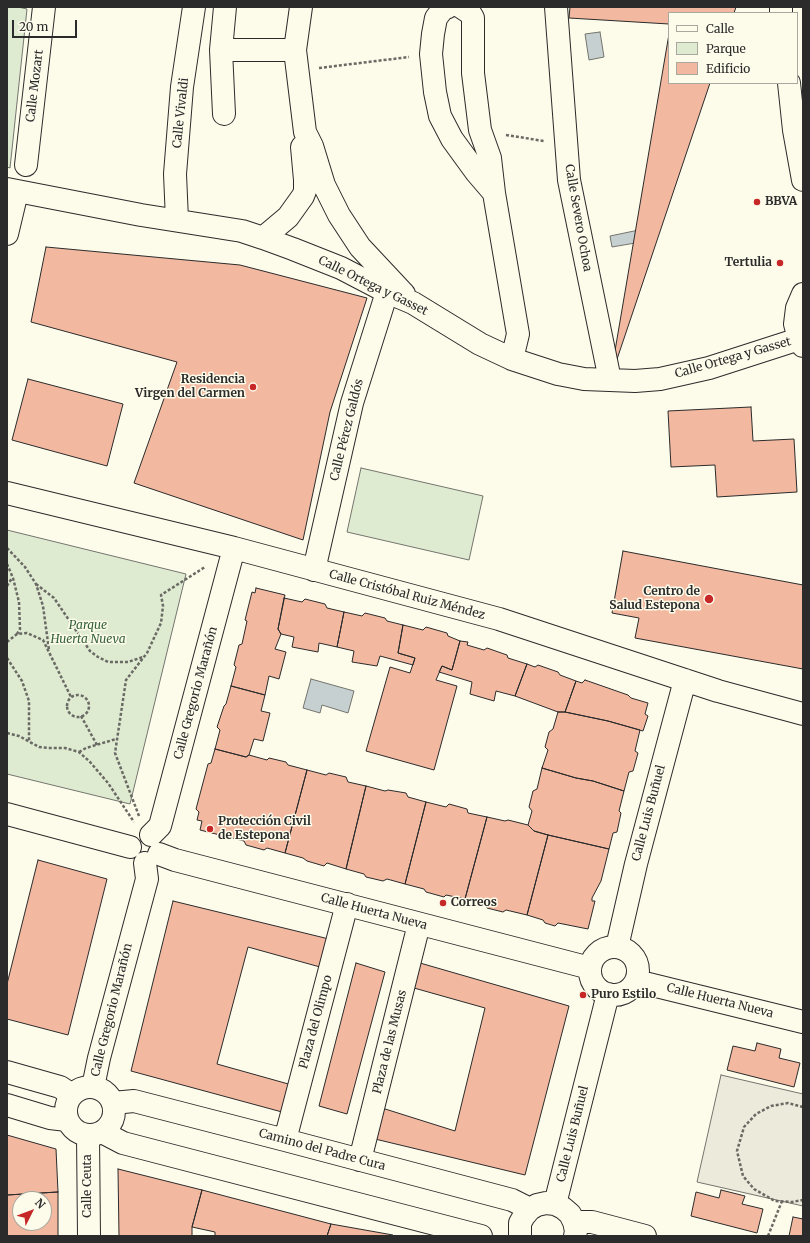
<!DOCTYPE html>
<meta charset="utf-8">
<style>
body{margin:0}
#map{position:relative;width:810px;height:1243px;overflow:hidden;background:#fdfbea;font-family:Merriweather,serif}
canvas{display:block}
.frame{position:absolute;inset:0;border:8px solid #2b2b2b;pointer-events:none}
.legend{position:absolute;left:668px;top:12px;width:130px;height:72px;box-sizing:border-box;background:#fdfbea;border:1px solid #a9a89e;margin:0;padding:5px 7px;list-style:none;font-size:12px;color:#2b2b2b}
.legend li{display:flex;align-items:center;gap:8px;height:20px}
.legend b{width:20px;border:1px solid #a9a89e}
.north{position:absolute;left:12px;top:1191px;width:40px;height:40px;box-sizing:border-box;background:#fdfbea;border:1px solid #a9a89e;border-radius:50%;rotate:48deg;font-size:11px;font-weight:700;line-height:16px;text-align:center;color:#2b2b2b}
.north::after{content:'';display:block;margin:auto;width:14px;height:18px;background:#c62828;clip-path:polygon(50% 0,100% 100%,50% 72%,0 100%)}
.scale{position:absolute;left:12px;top:20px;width:65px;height:18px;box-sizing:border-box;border:2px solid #2b2b2b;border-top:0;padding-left:5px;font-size:12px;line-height:14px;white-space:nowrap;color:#2b2b2b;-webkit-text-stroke:3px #fdfbea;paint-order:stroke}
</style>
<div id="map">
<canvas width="810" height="1243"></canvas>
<div class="frame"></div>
<ul class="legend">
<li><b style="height:5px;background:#fdfbea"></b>Calle</li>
<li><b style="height:11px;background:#deebd1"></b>Parque</li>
<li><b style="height:11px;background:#f2b8a0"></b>Edificio</li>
</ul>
<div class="north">N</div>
<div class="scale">20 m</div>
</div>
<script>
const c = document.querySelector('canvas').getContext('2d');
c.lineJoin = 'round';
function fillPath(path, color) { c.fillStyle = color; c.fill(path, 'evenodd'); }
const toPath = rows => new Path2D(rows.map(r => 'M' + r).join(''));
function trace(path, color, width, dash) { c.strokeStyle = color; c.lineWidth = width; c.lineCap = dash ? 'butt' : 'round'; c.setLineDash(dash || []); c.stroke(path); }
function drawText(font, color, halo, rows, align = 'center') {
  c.font = font + ' Merriweather,serif'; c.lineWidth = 3; c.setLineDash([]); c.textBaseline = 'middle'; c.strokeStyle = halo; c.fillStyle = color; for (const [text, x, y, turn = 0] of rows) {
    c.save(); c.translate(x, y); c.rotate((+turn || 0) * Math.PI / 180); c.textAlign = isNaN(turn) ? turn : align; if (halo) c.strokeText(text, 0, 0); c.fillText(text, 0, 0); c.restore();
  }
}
const green = toPath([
 [7,7,18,7,27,9,10,168,7,167,7,7],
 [361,468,483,496,469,560,347,532,361,468],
 [7,530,186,574,130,804,7,774,7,530]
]);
fillPath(green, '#deebd1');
trace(green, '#74746e', 1);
const parking = toPath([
 [721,1075,803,1094,803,1206,697,1182,721,1075]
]);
fillPath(parking, '#eceadb');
trace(parking, '#74746e', 1);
const water = toPath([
 [600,32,604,57,589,60,585,34,600,32],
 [639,230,641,242,612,247,610,236,639,230],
 [311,679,354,691,348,713,322,705,320,713,303,708,311,679]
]);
fillPath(water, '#c7d0d0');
trace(water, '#74746e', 1);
const building = toPath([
 [570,7,736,7,734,13,669,13,669,24,569,18,570,7],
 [669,34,669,83,710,83,610,380,669,34],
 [46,247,240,265,367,298,330,412,303,540,134,483,177,362,31,322,46,247],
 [28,379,123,404,107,466,12,440,28,379],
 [751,407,753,441,794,439,797,492,717,497,715,465,671,467,668,411,751,407],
 [623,551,803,585,803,669,635,638,639,618,612,613,623,551],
 [256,588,285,595,278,629,281,634,275,649,286,652,279,679,269,676,265,695,231,686,236,667,234,665,239,645,242,644,247,621,245,620,252,592,255,593,256,588],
 [284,598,302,602,305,599,325,604,327,608,344,612,337,647,319,643,318,652,292,647,294,637,281,634,278,629,284,598],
 [344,612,362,616,365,613,385,618,387,621,403,625,398,653,415,658,413,665,380,656,377,666,352,662,354,651,337,647,344,612],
 [403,625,423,630,426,627,447,633,448,636,460,641,452,670,442,666,436,680,457,686,434,770,366,751,390,667,410,673,415,658,398,653,403,625],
 [460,641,468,642,467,645,484,650,487,648,507,655,508,658,527,664,515,696,496,691,494,701,470,694,472,682,439,672,442,666,452,670,460,641],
 [527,664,535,667,538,665,558,672,560,675,576,681,565,712,558,712,515,696,527,664],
 [585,680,628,695,631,698,648,703,645,714,648,716,643,731,608,721,565,712,576,681,582,683,585,680],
 [231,686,265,695,261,711,270,713,263,741,254,739,249,755,246,757,215,749,220,730,217,727,224,706,226,704,231,686],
 [558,712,565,712,608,721,640,730,635,751,638,753,633,771,629,772,624,791,593,781,576,778,542,768,548,750,545,747,549,732,553,729,558,712],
 [215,749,246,757,249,755,267,760,269,758,286,762,288,765,307,770,285,853,267,848,264,850,246,845,244,841,200,830,202,821,197,820,199,812,196,809,208,764,211,763,215,749],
 [542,768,576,778,593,781,624,791,619,811,621,813,617,832,613,833,609,849,548,835,534,831,528,825,532,811,529,807,533,791,537,789,542,768],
 [307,770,326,775,329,773,346,777,348,782,366,786,346,869,327,863,324,866,307,861,303,858,285,853,307,770],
 [366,786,385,791,388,790,406,793,408,797,426,802,405,884,387,879,383,881,366,877,364,874,346,869,366,786],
 [426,802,446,807,449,804,467,809,468,813,487,817,465,899,446,895,444,897,426,892,424,889,405,884,426,802],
 [487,817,505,821,508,820,528,825,534,831,548,835,527,915,506,910,503,912,487,908,484,904,465,899,487,817],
 [548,835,609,849,601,881,592,898,592,901,595,901,588,929,558,923,555,926,545,923,543,920,527,915,548,835],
 [38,860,107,879,68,1035,7,1019,7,984,38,860],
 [173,901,329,939,320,967,248,947,217,1064,292,1085,282,1112,131,1071,173,901],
 [356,963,385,972,347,1114,319,1106,356,963],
 [420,963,569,1006,525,1175,375,1139,382,1108,455,1131,485,1008,414,988,420,963],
 [757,1043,781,1049,779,1058,800,1063,794,1087,727,1070,733,1046,755,1051,757,1043],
 [7,1135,56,1149,58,1192,7,1195,7,1135],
 [118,1169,202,1190,192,1227,192,1236,119,1236,118,1169],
 [202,1190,331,1224,327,1236,215,1236,215,1232,192,1227,202,1190],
 [721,1190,745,1196,742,1204,763,1209,757,1233,691,1216,696,1192,719,1198,721,1190],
 [58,1192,58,1236,7,1236,7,1195,58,1192],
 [20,1199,44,1199,44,1223,20,1223,20,1199],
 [793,1217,803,1219,803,1236,789,1236,793,1217],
 [331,1224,393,1235,393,1236,327,1236,331,1224]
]);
fillPath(building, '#f2b8a0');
trace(building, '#2b2b2b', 1);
const minor = toPath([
 [301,7,295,50,305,132,312,146,324,185,339,215,360,247,404,294],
 [448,7,443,9,436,18,433,34,431,54,435,92,440,116,452,139,476,172,494,193,490,158,480,130,473,73,473,18,470,13,461,7],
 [556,7,569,180,610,380],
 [221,50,295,50],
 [224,114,221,50,225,7],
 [26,165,44,7],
 [7,189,141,215,242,231,263,238,293,249,341,268,387,292,413,303,480,344,512,359,558,374,584,379,635,381,660,379,709,368,799,339],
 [494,193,518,334,512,359],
 [177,220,175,174,182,87,194,7],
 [7,234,17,192],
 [263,238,288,217,303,196,305,191,305,180,302,147],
 [7,493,234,548,499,619,718,691,803,714],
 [314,570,352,403,387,292],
 [7,814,130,847],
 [151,835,160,826,234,548],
 [159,854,175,860,590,968],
 [617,947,636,864,685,680],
 '590 971a24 24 0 1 1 48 0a24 24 0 1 1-48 0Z',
 [636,981,803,1022],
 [7,1072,60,1087,72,1095],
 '66 1111a24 24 0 1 1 48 0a24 24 0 1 1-48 0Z',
 [93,1087,99,1058,147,879,145,863],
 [113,1103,134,1101,285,1140,512,1200,530,1209],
 [7,1105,50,1118,67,1120],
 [102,1132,123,1143,481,1236],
 [88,1136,89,1236],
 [285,1140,347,904],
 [360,1160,419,924],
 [555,1204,608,994],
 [574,1222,592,1222,645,1236],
 [520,1236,520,1223,524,1216,530,1209,537,1205,546,1203,555,1204,563,1208,570,1214,574,1222,576,1231,575,1236]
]);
const major = toPath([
 [781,7,781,13],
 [789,83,794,130,803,180],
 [803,294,797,308,795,324,799,339,803,346]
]);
trace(minor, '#2b2b2b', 24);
trace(major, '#2b2b2b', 24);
trace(toPath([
 [319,68,409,57],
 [506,135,544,141],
 [7,548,25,567,36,584,43,606,49,650],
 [7,564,13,578,19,602,20,629,17,634,27,633,43,640,71,697],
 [36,584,54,598,90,651,98,657,108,662,128,662,143,657],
 [7,586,12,578],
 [7,642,17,634],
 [7,658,22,681,29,701,29,741],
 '67 706a11 11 0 1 1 22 0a11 11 0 1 1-22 0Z',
 [81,716,97,745],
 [7,733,19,736,39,747,48,748,65,748,79,752,90,762,108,783,134,822],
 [79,752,86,748,116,739],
 [139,816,115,753,126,680,147,653,161,623,163,606,161,595,205,567],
 [803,1107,788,1103,771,1106,756,1114,744,1127,737,1151,743,1176,754,1189,775,1201,792,1202,803,1200],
 [768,1236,782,1201]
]), '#6a6964', 2.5, [3, 2]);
trace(minor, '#fdfbea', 22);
trace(major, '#fdfbea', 22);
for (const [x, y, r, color] of [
 [757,202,4,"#c62828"],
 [780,263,4,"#c62828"],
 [253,387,4,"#c62828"],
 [709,599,5,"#c62828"],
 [210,829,4,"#c62828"],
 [443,903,4,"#c62828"],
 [583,995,4,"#c62828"]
]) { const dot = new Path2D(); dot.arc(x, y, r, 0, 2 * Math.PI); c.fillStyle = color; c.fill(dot); trace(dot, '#fdfbea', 1.5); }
drawText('12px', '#2b2b2b', '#fdfbea', [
 ["Calle Mozart",35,86,-83],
 ["Calle Vivaldi",181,113,-84],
 ["Calle Severo Ochoa",578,218,80],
 ["Calle Ortega y Gasset",373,286,26],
 ["Calle Ortega y Gasset",733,358,-16],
 ["Calle Pérez Galdós",347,430,-76],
 ["Calle Cristóbal Ruiz Méndez",407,595,15],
 ["Calle Gregorio Marañón",196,693,-75],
 ["Calle Luis Buñuel",649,813,-75],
 ["Calle Huerta Nueva",374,912,15],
 ["Calle Huerta Nueva",720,1001,14],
 ["Calle Gregorio Marañón",112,1010,-76],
 ["Plaza del Olimpo",316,1022,-75],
 ["Plaza de las Musas",390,1042,-76],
 ["Calle Luis Buñuel",573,1134,-76],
 ["Camino del Padre Cura",322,1150,15],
 ["Calle Ceuta",88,1186,-90]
]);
drawText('bold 12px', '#2b2b2b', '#fdfbea', [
 ["BBVA",765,202],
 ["Tertulia",772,263,"right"],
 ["Residencia",245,380,"right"],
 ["Virgen del Carmen",245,394,"right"],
 ["Centro de",700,592,"right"],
 ["Salud Estepona",700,606,"right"],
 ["Protección Civil",218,822],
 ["de Estepona",218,836],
 ["Correos",451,903],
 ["Puro Estilo",591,995]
], 'left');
drawText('italic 12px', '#34623c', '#fdfbea', [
 ["Parque",88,626],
 ["Huerta Nueva",88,640]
]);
</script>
